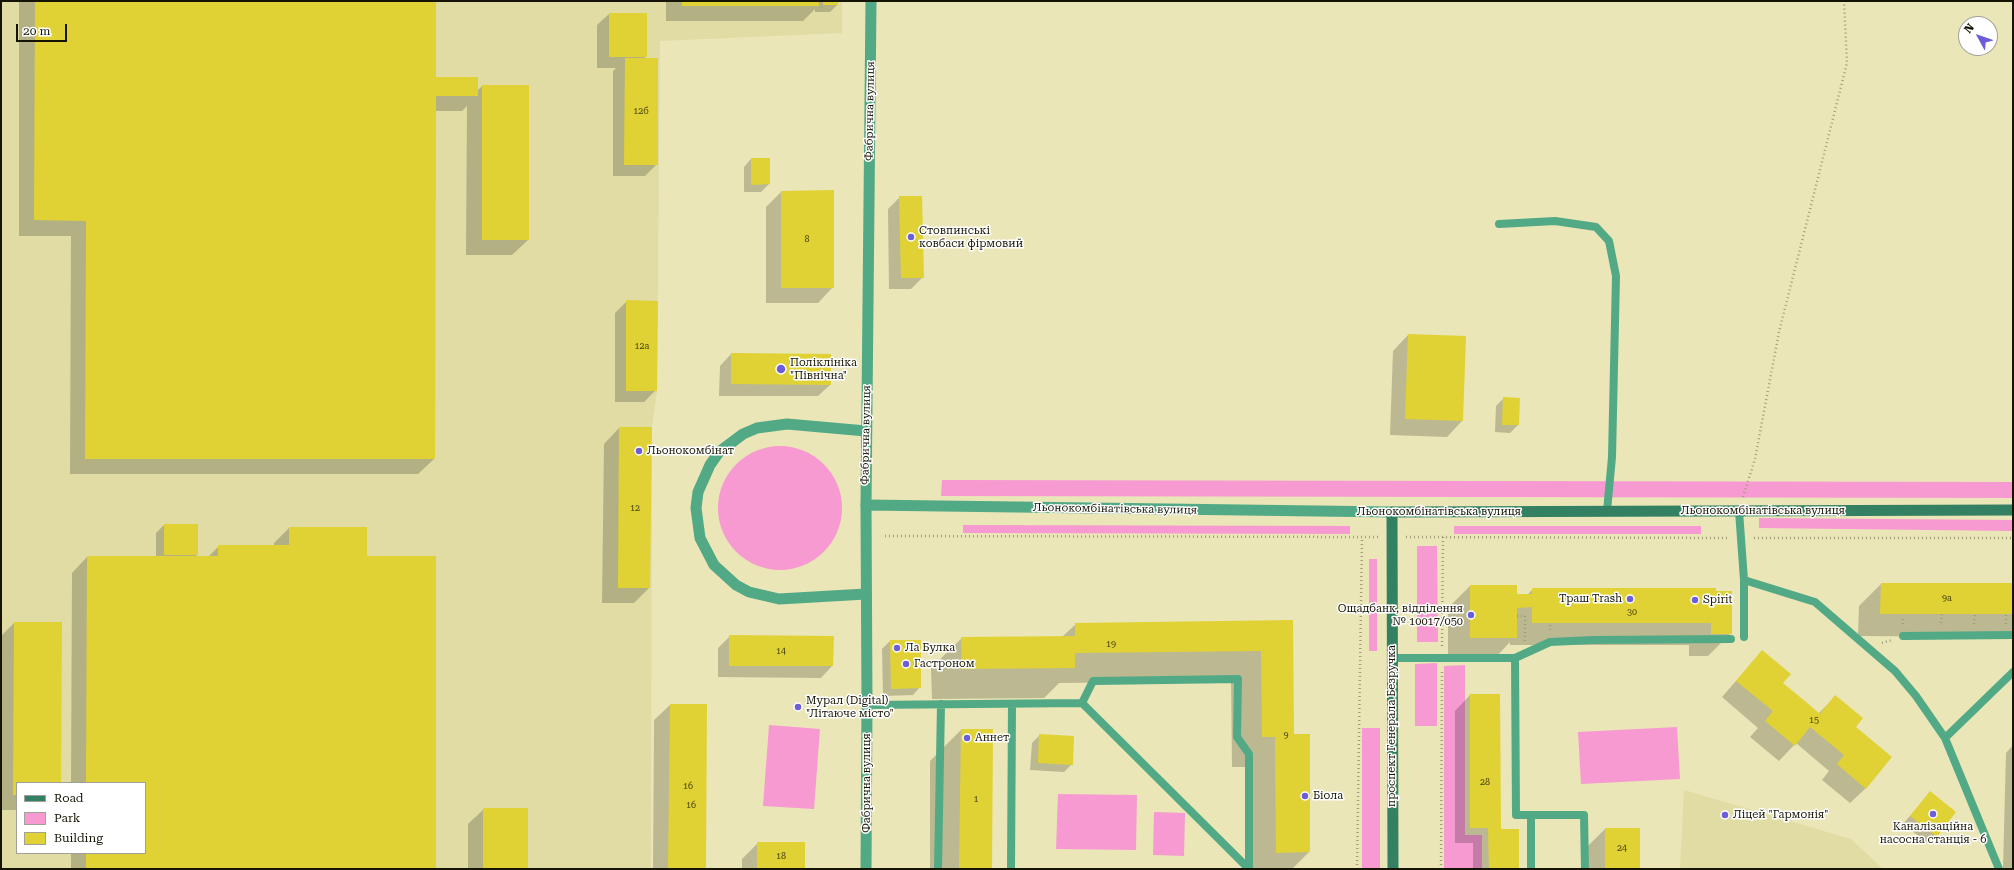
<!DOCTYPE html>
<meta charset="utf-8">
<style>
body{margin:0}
#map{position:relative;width:2014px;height:870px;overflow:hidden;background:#eae6b7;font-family:"Roboto Serif",serif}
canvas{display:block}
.frame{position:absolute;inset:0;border:2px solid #151403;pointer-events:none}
.legend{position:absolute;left:16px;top:782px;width:130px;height:72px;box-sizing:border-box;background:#fff;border:1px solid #a1a19a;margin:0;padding:5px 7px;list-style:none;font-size:12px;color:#151403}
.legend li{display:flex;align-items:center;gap:8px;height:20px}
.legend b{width:20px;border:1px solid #a1a19a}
.north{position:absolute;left:1958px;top:16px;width:40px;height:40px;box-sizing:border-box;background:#fff;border:1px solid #a1a19a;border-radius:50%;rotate:310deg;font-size:11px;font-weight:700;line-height:16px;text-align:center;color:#151403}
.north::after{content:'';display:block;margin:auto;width:14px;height:18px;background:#6b5ed8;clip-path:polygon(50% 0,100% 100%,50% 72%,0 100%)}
.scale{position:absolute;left:16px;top:24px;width:51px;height:18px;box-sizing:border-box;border:2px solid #151403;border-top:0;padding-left:5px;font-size:12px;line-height:14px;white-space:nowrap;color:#151403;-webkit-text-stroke:3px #fff;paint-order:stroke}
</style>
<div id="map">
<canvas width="2014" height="870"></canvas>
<div class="frame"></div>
<ul class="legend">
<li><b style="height:5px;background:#338162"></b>Road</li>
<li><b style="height:11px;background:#f79ad1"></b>Park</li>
<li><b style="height:11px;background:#e0d235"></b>Building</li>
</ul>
<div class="north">N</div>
<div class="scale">20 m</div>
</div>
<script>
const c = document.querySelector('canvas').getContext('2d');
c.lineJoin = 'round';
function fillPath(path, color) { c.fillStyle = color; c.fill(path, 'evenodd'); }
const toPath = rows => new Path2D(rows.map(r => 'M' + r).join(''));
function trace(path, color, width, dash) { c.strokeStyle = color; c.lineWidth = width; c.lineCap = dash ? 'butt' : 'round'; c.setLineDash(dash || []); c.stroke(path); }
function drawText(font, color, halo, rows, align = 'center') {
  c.font = font + ' "Roboto Serif",serif'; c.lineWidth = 3; c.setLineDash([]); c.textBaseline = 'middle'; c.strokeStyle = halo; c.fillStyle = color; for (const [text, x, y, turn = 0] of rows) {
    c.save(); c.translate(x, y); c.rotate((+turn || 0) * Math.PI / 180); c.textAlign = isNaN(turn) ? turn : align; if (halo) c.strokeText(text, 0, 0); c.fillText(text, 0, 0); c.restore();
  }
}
fillPath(toPath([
 [1,1,842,1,842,33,660,41,657,391,652,427,651,869,1,869],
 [17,783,145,783,145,853,17,853],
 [1684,790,1851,839,1883,869,1680,869]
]), '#e0dca4');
fillPath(toPath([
 '718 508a62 62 0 1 1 124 0a62 62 0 1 1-124 0Z',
 [942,480,2013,482,2013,498,941,496],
 [1759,518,2013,520,2013,531,1759,528],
 [963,525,1350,526,1350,534,963,533],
 [1454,526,1701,526,1701,534,1454,534],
 [1417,546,1437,546,1438,642,1417,642],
 [1369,559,1377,559,1377,651,1369,651],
 [1437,663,1437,726,1415,726,1415,664],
 [1465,665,1465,835,1482,835,1482,869,1444,869,1444,666],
 [769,725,820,729,814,809,763,806],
 [1677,727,1680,779,1581,784,1578,732],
 [1362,728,1380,728,1380,869,1362,869],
 [1058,794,1137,795,1136,850,1056,849],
 [1154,812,1185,813,1184,856,1153,855]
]), '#f79ad1');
fillPath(toPath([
 [19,1,435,1,435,78,477,91,482,86,528,240,512,255,466,255,467,106,462,111,435,111,434,459,418,474,70,474,71,236,19,236],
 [666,1,837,1,837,5,830,12,815,12,815,9,803,21,666,21],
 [609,14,646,56,644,59,657,164,645,176,613,176,613,71,616,68,597,68,597,25],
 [751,159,769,159,769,184,761,192,744,192,744,167],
 [781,192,833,287,818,303,766,303,766,207],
 [900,197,923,277,911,289,889,289,888,209],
 [627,301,656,390,644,402,615,402,615,313],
 [1408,335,1462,421,1447,437,1390,435,1393,351],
 [731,354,830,385,818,396,719,396,720,366],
 [1504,398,1518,425,1510,433,1495,432,1496,406],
 [619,428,649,588,634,603,602,603,604,444],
 [164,525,197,525,197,555,195,557,208,557,219,546,274,546,274,543,289,528,366,557,435,869,71,869,71,853,145,853,145,783,71,783,72,573,87,557,156,557,156,533],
 [1881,584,2013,584,2013,637,1858,636,1859,606],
 [1470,586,1516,595,1527,595,1533,589,1715,589,1731,633,1708,656,1689,656,1689,645,1510,645,1510,642,1493,660,1448,660,1448,608],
 [1292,621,1293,735,1309,735,1309,852,1292,869,1246,869,1245,767,1232,767,1231,681,1059,683,1044,698,932,699,931,668,962,638,1062,637,1076,624],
 [14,623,61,623,60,783,17,783,17,810,1,810,1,636],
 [730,636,832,666,821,678,718,677,718,648],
 [890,641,920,687,913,695,883,696,882,649],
 [1762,651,1782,684,1818,714,1835,697,1854,727,1866,788,1850,803,1822,780,1829,771,1796,743,1779,761,1750,737,1758,728,1722,697],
 [1470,695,1500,830,1518,869,1473,869,1473,843,1455,843,1455,711],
 [670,705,706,705,705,869,653,869,654,720],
 [961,730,992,730,991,869,930,869,930,761],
 [1040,735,1072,764,1064,772,1030,770,1032,743],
 [2013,745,2013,869,2003,869,2006,753],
 [1930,793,1955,812,1929,844,1903,824],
 [484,809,527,869,468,869,468,824],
 [1605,829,1639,869,1583,869,1583,851],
 [758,843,804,869,742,869,742,859]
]), '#0003');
fillPath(toPath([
 [35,1,436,1,436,77,478,77,478,96,436,96,435,459,85,459,86,221,34,220],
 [682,1,819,1,819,6,682,6],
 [823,1,838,1,838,5,823,5],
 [609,13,647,13,647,57,609,57],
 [625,58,658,58,658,165,624,165],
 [482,85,529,85,529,240,482,240],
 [751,158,770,158,770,184,751,185],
 [834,190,834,288,781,288,781,191],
 [899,196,922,196,924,278,901,278],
 [626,300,658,301,657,391,626,391],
 [1408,334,1466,336,1463,421,1405,419],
 [731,353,831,354,831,385,731,384],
 [1503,397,1520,398,1519,425,1502,425],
 [619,427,652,427,650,588,618,588],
 [164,524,198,524,198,555,164,555],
 [289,527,367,527,367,556,436,556,436,869,86,869,86,853,145,853,145,783,86,783,87,556,218,556,218,545,289,545],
 [1881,583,2013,583,2013,614,1880,614],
 [1470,585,1517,585,1517,594,1532,594,1532,588,1716,588,1716,591,1732,591,1732,634,1711,634,1711,623,1532,623,1532,607,1517,608,1517,638,1470,638],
 [1293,620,1294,734,1310,734,1310,852,1276,853,1275,737,1262,737,1261,651,1075,653,1075,668,962,669,961,637,1075,636,1075,623],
 [14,622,62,622,61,783,17,783,17,795,13,795],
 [729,635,834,636,833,666,729,666],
 [890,640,921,640,921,688,891,689],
 [1762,650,1791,674,1783,683,1806,702,1820,714,1835,695,1863,718,1856,727,1892,757,1866,789,1837,764,1844,755,1810,727,1795,746,1765,721,1773,711,1736,681],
 [1470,694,1500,694,1501,829,1519,829,1519,869,1489,869,1488,828,1470,828],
 [670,704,707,704,706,869,668,869],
 [961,729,993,729,992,869,959,869],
 [1039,734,1074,736,1073,765,1038,763],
 [1930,791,1956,812,1937,837,1910,816],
 [483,808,528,808,528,869,483,869],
 [1605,828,1640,828,1640,869,1605,869],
 [757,842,805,842,805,869,757,869]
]), '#e0d235');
trace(toPath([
 [1743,497,1755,459,1779,332,1847,63,1844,1],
 [885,536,1379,537],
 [1406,537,1729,538],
 [1754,538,2013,538],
 [1517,616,1525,616,1525,641],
 [1941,623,1942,614],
 [1903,624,1903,617],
 [1974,624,1975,614],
 [2006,624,2006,614],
 [1550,630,1550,623],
 [1882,643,1892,640],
 [1442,646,1443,537],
 [1357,869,1362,537],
 [1441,869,1442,669]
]), '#a19e79', 2.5, [1, 3]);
trace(toPath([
 [1499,224,1555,221,1596,227,1609,241,1616,276,1612,457,1607,511],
 [1739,511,1744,580,1815,602,1895,671,1916,696,1945,738,1999,869],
 [1744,580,1744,637],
 [1903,636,2013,635],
 [1392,658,1515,658,1516,815,1531,815,1531,869],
 [1515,658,1550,642,1593,640,1731,639],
 [1082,703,1093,681,1238,679,1237,737,1249,754,1249,869],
 [867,705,1082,703,1249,869],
 [1945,738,2013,672],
 [1531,815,1584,815,1585,869],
 [938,869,941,704],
 [1011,869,1012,704]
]), '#52a985', 8);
trace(toPath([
 [866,505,871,1],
 [866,594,779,599,749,592,736,585,714,565,700,538,696,508,698,492,710,465,719,452,743,434,757,428,787,424,866,431]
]), '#52a985', 11);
trace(toPath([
 [866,869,867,705,866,505,1392,512]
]), '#52a985', 11);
trace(toPath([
 [1393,869,1392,512,2013,510]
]), '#338162', 11);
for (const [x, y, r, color] of [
 [911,237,4,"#6b5ed8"],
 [781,369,5,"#6b5ed8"],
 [639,451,4,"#6b5ed8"],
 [1630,599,4,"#6b5ed8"],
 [1695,600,4,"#6b5ed8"],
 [1471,615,4,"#6b5ed8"],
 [897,648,4,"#6b5ed8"],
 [906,664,4,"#6b5ed8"],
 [798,707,4,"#6b5ed8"],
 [967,738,4,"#6b5ed8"],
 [1305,796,4,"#6b5ed8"],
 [1933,814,4,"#6b5ed8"],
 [1725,815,4,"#6b5ed8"]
]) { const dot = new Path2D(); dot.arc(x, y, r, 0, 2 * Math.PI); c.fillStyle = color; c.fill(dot); trace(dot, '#fff', 1.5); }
drawText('9px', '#484410', null, [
 ["12б",641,111],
 ["8",807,239],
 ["12а",642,346],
 ["12",635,508],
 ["9а",1947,598],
 ["30",1632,612],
 ["19",1111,644],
 ["14",781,651],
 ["15",1814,720],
 ["9",1286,735],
 ["28",1485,782],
 ["16",688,786],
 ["1",976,799],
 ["16",691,805],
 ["24",1622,848],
 ["18",781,856]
]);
drawText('11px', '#151403', '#fff', [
 ["Фабрична вулиця",870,111,-89],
 ["Фабрична вулиця",866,435,-89],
 ["Льонокомбінатівська вулиця",1115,509,1],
 ["Льонокомбінатівська вулиця",1763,511],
 ["Льонокомбінатівська вулиця",1439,512],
 ["проспект Генерала Безручка",1392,726,-90],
 ["Фабрична вулиця",867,783,-90]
]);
drawText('11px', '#151403', '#fff', [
 ["Стовпинські",919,231],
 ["ковбаси фірмовий",919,244],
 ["Поліклініка",790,363],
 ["\"Північна\"",790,376],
 ["Льонокомбінат",647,451],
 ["Траш Trash",1622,599,"right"],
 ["Spirit",1703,600],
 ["Ощадбанк, відділення",1463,609,"right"],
 ["№ 10017/050",1463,622,"right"],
 ["Ла Булка",905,648],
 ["Гастроном",914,664],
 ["Мурал (Digital)",806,701],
 ["\"Літаюче місто\"",806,714],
 ["Аннет",975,738],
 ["Біола",1313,796],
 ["Ліцей \"Гармонія\"",1733,815],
 ["Каналізаційна",1933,827,"center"],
 ["насосна станція - 6",1933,840,"center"]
], 'left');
</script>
